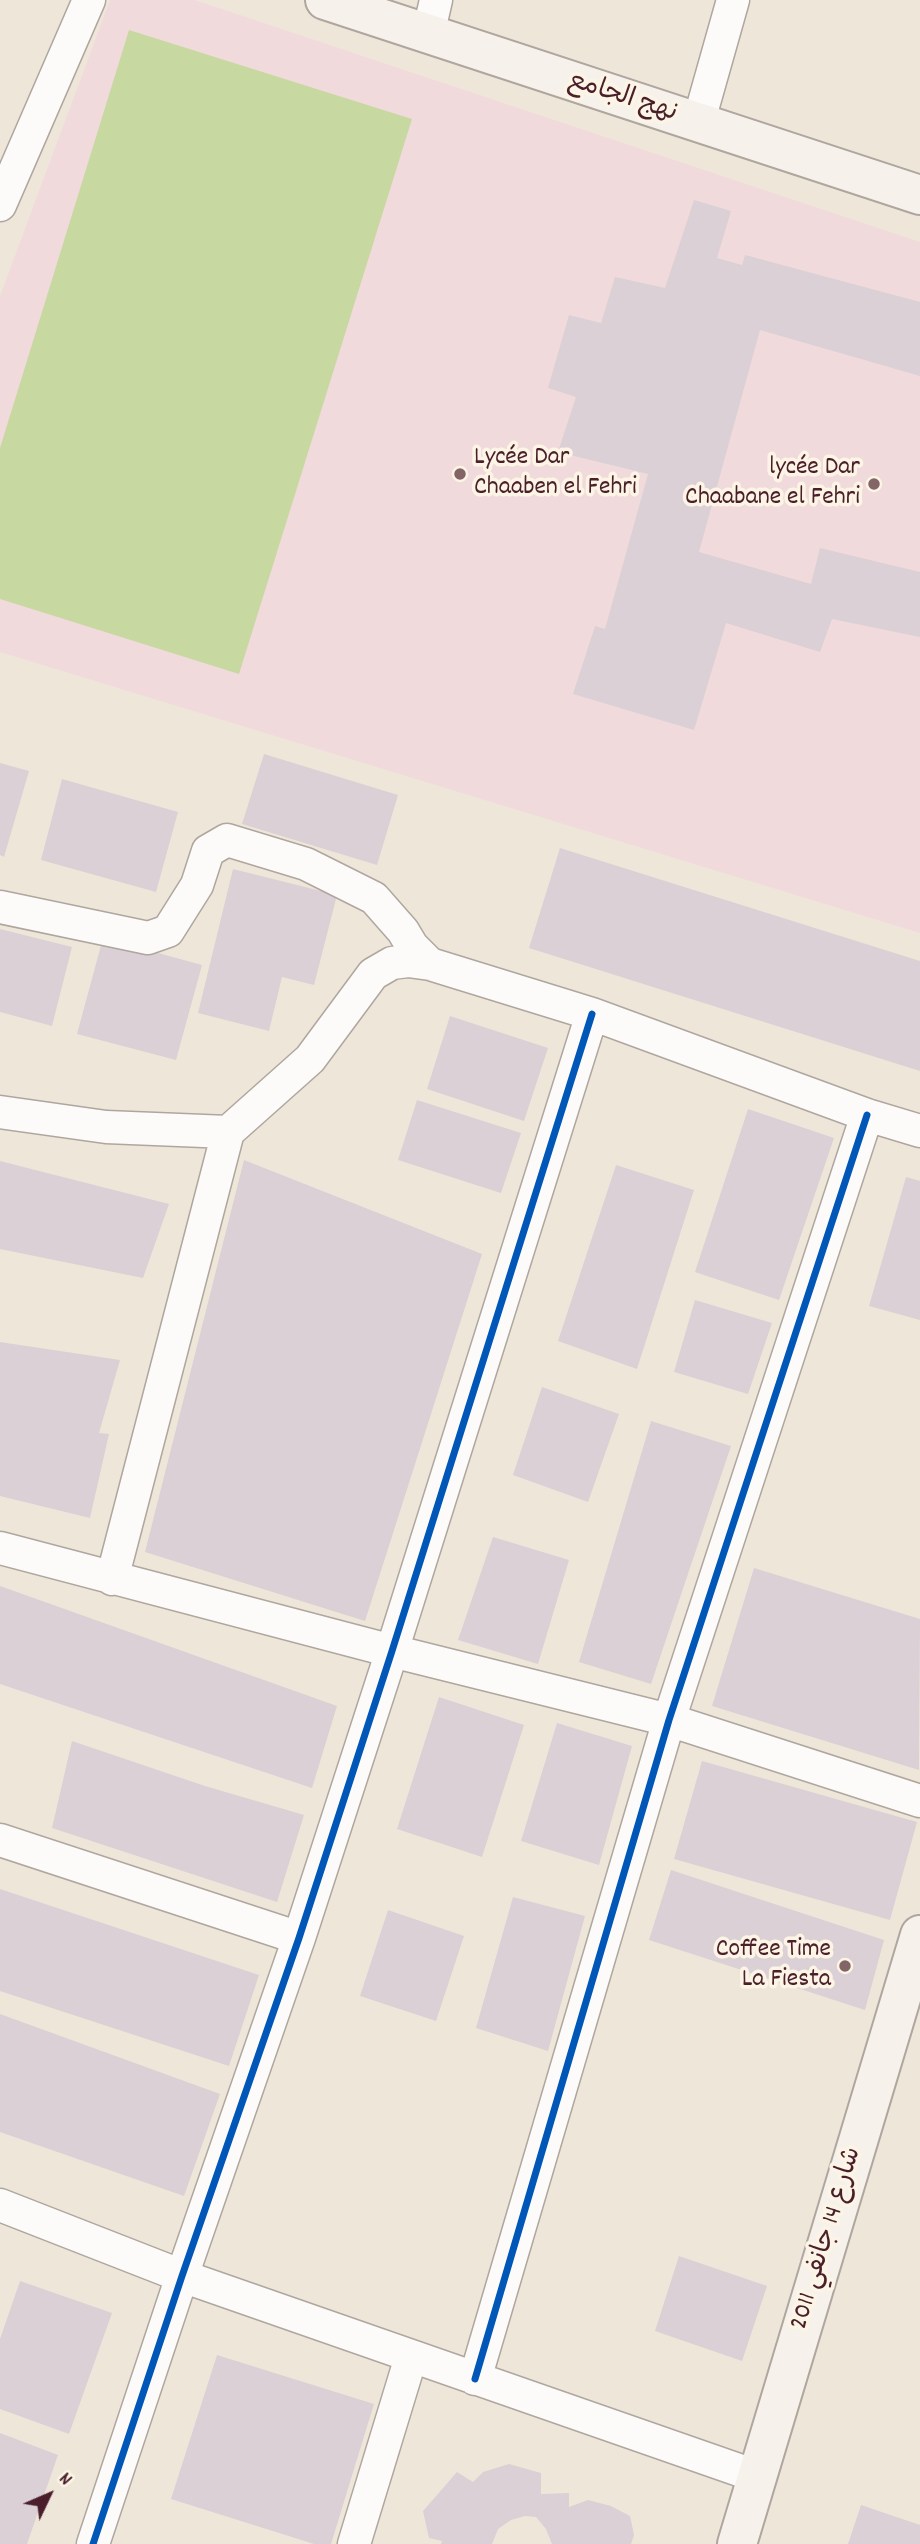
<!DOCTYPE html>
<meta charset="utf-8">
<style>
body{margin:0}
#map{position:relative;width:920px;height:2544px;overflow:hidden;background:#eee7d9;font-family:Dekko,sans-serif}
canvas{display:block}
.north{position:absolute;left:14px;top:2460px;width:70px;height:70px;-webkit-text-stroke:5px #fcf5e5;paint-order:stroke;rotate:46deg;font-size:19px;font-weight:700;line-height:28px;text-align:center;color:#4a1f2b}
.north::after{content:'';display:block;margin:auto;width:24px;height:32px;background:#4a1f2b;clip-path:polygon(50% 0,100% 100%,50% 72%,0 100%)}
</style>
<div id="map">
<canvas width="920" height="2544"></canvas>
<div class="north">N</div>
</div>
<script>
const c = document.querySelector('canvas').getContext('2d');
c.lineJoin = 'round';
function fillPath(path, color) { c.fillStyle = color; c.fill(path, 'evenodd'); }
const toPath = rows => new Path2D(rows.map(r => 'M' + r).join(''));
function trace(path, color, width, dash) { c.strokeStyle = color; c.lineWidth = width; c.lineCap = dash ? 'butt' : 'round'; c.setLineDash(dash || []); c.stroke(path); }
function drawText(font, color, halo, rows, align = 'center') {
  c.font = font + ' Dekko,"Playpen Sans Arabic",sans-serif'; c.lineWidth = 7; c.setLineDash([]); c.textBaseline = 'middle'; c.strokeStyle = halo; c.fillStyle = color; for (const [text, x, y, turn = 0] of rows) {
    c.save(); c.translate(x, y); c.rotate((+turn || 0) * Math.PI / 180); c.textAlign = isNaN(turn) ? turn : align; if (halo) c.strokeText(text, 0, 0); c.fillText(text, 0, 0); c.restore();
  }
}
fillPath(toPath([
 [110,0,195,0,920,242,920,933,0,652,0,296]
]), '#f1dadc');
fillPath(toPath([
 [129,30,412,119,239,674,0,599,0,448]
]), '#c8d8a1');
fillPath(toPath([
 [694,200,731,211,717,258,742,265,745,255,920,302,920,376,760,330,699,552,811,584,820,548,920,572,920,637,832,619,820,652,726,623,694,730,573,694,595,626,605,629,648,474,558,452,576,397,548,388,569,315,601,323,615,277,665,288],
 [264,754,398,795,377,865,242,824],
 [0,763,29,771,4,857,0,855],
 [62,779,178,812,156,892,41,860],
 [560,848,920,961,920,1071,529,948],
 [233,869,337,895,314,985,282,977,269,1031,198,1013],
 [0,929,72,947,52,1026,0,1012],
 [103,938,202,965,176,1060,77,1034],
 [450,1016,548,1048,524,1121,427,1089],
 [417,1100,521,1133,501,1193,398,1160],
 [748,1109,834,1138,779,1300,695,1272],
 [244,1160,482,1254,365,1621,145,1552],
 [0,1161,169,1204,143,1278,0,1249],
 [616,1165,694,1190,637,1369,558,1341],
 [906,1177,920,1181,920,1320,869,1306],
 [695,1300,772,1323,748,1394,674,1372],
 [0,1342,120,1360,99,1433,109,1434,90,1518,0,1496],
 [542,1387,619,1414,588,1502,513,1475],
 [651,1421,731,1446,651,1684,579,1662],
 [493,1537,569,1560,538,1664,458,1640],
 [754,1568,920,1619,919,1770,712,1706],
 [0,1586,337,1706,312,1788,0,1684],
 [439,1697,524,1725,482,1857,397,1829],
 [557,1723,632,1746,599,1865,521,1841],
 [72,1741,205,1786,304,1815,277,1902,52,1828],
 [702,1761,917,1822,890,1920,674,1859],
 [671,1870,884,1940,865,2010,649,1940],
 [0,1889,259,1975,229,2066,0,1991],
 [513,1897,585,1916,548,2051,476,2028],
 [388,1910,464,1936,436,2021,360,1996],
 [0,2014,220,2094,184,2196,0,2132],
 [679,2256,767,2286,742,2361,655,2331],
 [20,2281,112,2313,69,2434,0,2409,0,2339],
 [217,2355,374,2404,331,2544,314,2544,171,2499],
 [0,2433,58,2455,27,2544,0,2544],
 [509,2464,541,2473,541,2494,569,2493,569,2507,588,2500,611,2506,630,2516,634,2535,631,2544,552,2544,546,2529,536,2517,525,2516,511,2520,498,2529,492,2544,441,2544,442,2541,429,2538,423,2511,457,2472,473,2482,483,2472],
 [861,2505,920,2525,920,2544,848,2544]
]), '#dad0d5');
const street = toPath([
 [428,35,436,0],
 [698,124,733,0],
 [0,205,89,0],
 [0,907,148,938,168,931,197,885,208,851,227,840,306,864,374,898,403,931,412,946,430,964],
 [0,1112,106,1127,228,1132,310,1059,373,974,392,963,408,961,430,964,592,1014,867,1115,920,1131],
 [0,1548,392,1651,669,1720,920,1801],
 [112,1579,228,1132],
 [0,1840,299,1938],
 [0,2205,182,2276,756,2476],
 [475,2379,669,1720,867,1115],
 [93,2544,182,2276,299,1938,392,1651,592,1014],
 [354,2544,411,2357]
]);
const secondary = toPath([
 [325,0,920,195],
 [737,2544,920,1935]
]);
trace(street, '#afa69f', 35);
trace(secondary, '#afa69f', 42);
trace(street, '#fcfbf9', 32);
trace(secondary, '#f6f1eb', 38);
trace(toPath([
 [475,2379,669,1720,867,1115],
 [93,2544,182,2276,299,1938,392,1651,592,1014]
]), '#0057b8', 7);
for (const [x, y, r, color] of [
 [460,474,7,"#836568"],
 [874,484,7,"#836568"],
 [845,1966,7,"#836568"]
]) { const dot = new Path2D(); dot.arc(x, y, r, 0, 2 * Math.PI); c.fillStyle = color; c.fill(dot); trace(dot, '#fcf5e5', 2.5); }
drawText('26px', '#4a1f2b', '#fcf5e5', [
 ["نهج الجامع",622,99,18],
 ["شارع 14 جانفي 2011",828,2239,-73]
]);
drawText('26px', '#4a1f2b', '#fcf5e5', [
 ["Lycée Dar",474,459,"left"],
 ["Chaaben el Fehri",474,489,"left"],
 ["lycée Dar",860,469],
 ["Chaabane el Fehri",860,499],
 ["Coffee Time",831,1951],
 ["La Fiesta",831,1981]
], 'right');
</script>
